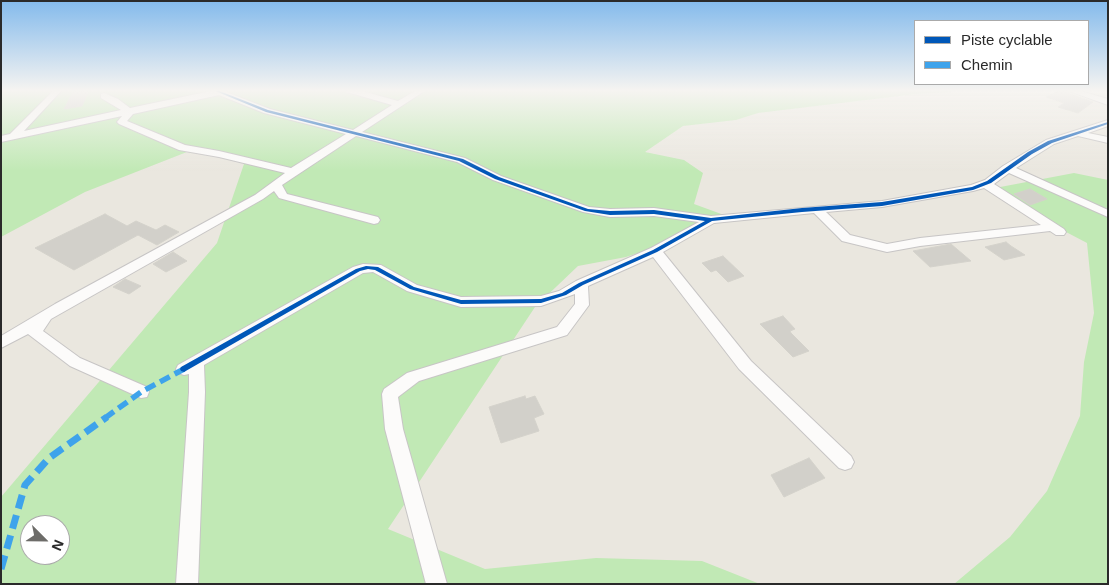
<!DOCTYPE html>
<style>
body{margin:0}
#map{position:relative;width:1109px;height:585px;overflow:hidden;background:#eae7df;font-family:Arial,sans-serif}
canvas{display:block}
.frame{position:absolute;inset:0;border:2px solid #2a2a2a;pointer-events:none}
.legend{position:absolute;left:914px;top:20px;width:175px;height:65px;box-sizing:border-box;background:#fff;border:1px solid #aaa;margin:0;padding:6px 9px;list-style:none;font-size:15px;color:#2a2a2a}
.legend li{display:flex;align-items:center;gap:10px;height:25px}
.legend b{width:25px;border:1px solid #aaa}
.north{position:absolute;left:20px;top:515px;width:50px;height:50px;box-sizing:border-box;background:#fff;border:1px solid #aaa;border-radius:50%;rotate:113deg;font-size:14px;font-weight:700;line-height:20px;text-align:center;color:#2a2a2a}
.north::after{content:'';display:block;margin:auto;width:18px;height:22px;background:#6d6c69;clip-path:polygon(50% 0,100% 100%,50% 72%,0 100%)}
</style>
<div id="map">
<canvas width="1109" height="585"></canvas>
<div class="frame"></div>
<ul class="legend">
<li><b style="height:6px;background:#0057b8"></b>Piste cyclable</li>
<li><b style="height:6px;background:#3ea3eb"></b>Chemin</li>
</ul>
<div class="north">N</div>
</div>
<script>
const c = document.querySelector('canvas').getContext('2d');
c.lineJoin = 'round';
function fillPath(path, color) { c.fillStyle = color; c.fill(path, 'evenodd'); }
const toPath = rows => new Path2D(rows.map(r => 'M' + r).join(''));
function trace(path, color, width, dash) { c.strokeStyle = color; c.lineWidth = width; c.lineCap = dash ? 'butt' : 'round'; c.setLineDash(dash || []); c.stroke(path); }
fillPath(toPath([
 [1,90,949,90,952,92,916,94,758,113,736,120,683,126,645,152,684,160,703,173,694,204,724,215,684,238,626,257,578,266,535,307,388,529,485,569,596,558,702,561,760,584,1,584,1,497,217,243,245,161,192,150,85,192,1,237],
 [30,525,60,525,60,555,30,555],
 [1074,173,1108,180,1108,584,954,584,1010,537,1047,491,1080,416,1084,362,1094,313,1087,243,1028,212,995,188]
]), '#c1e9b5');
const building = toPath([
 [74,90,89,90,82,106,64,109,74,90],
 [1061,90,1065,92,1093,102,1078,113,1058,107,1064,103,1046,97,1061,90],
 [1030,189,1047,199,1030,205,1014,194,1030,189],
 [105,214,127,226,136,221,156,230,165,225,179,232,157,245,138,235,74,270,35,248,105,214],
 [1006,242,1011,246,1025,255,1004,260,985,247,1006,242],
 [951,244,971,261,930,267,913,251,951,244],
 [173,252,187,261,166,272,153,264,173,252],
 [723,256,744,276,728,282,716,270,711,272,702,263,723,256],
 [125,279,141,286,129,294,113,287,125,279],
 [783,316,795,329,790,331,791,333,809,351,793,357,760,324,783,316],
 [525,396,526,399,535,396,544,414,534,418,539,431,501,443,489,407,525,396],
 [809,458,825,478,784,497,771,475,809,458]
]);
fillPath(building, '#d2d0ca');
trace(building, '#d4d2cb', 1);
const street = toPath([
 [54,90,62,90,24,131,121,110,101,98,101,94,104,93,118,99,130,108,211,91,211,90,221,90,270,109,353,130,392,105,347,92,346,90,358,90,398,101,417,90,426,90,362,132,465,158,501,176,589,207,610,209,654,208,711,216,882,201,971,185,985,180,1003,166,1046,140,1108,120,1108,126,1088,133,1108,137,1108,143,1078,136,1054,144,1016,168,1108,210,1108,217,1009,173,994,184,1064,229,1066,232,1064,235,1056,235,1050,231,920,246,887,252,842,241,814,213,714,223,663,252,751,361,851,456,854,462,851,468,845,470,839,468,739,369,653,257,588,286,589,305,567,335,419,381,398,397,403,429,447,584,426,584,385,429,382,394,384,389,407,373,557,327,575,304,575,294,541,306,461,307,407,291,373,272,363,273,204,365,205,392,198,584,176,584,189,392,189,374,184,375,178,373,176,369,178,365,353,267,363,264,381,265,417,285,461,297,541,296,559,291,576,281,651,248,699,222,654,216,610,217,583,212,493,180,457,162,356,136,282,185,287,194,378,217,380,220,378,223,374,224,279,198,274,191,263,199,51,319,43,331,80,358,147,387,149,392,147,397,141,398,70,366,28,334,1,348,1,336,55,304,255,195,285,173,219,157,179,150,119,124,117,122,122,116,1,142,1,136,10,134,54,90],
 [219,95,264,113,346,134,291,168,219,151,185,145,127,121,133,114,219,95],
 [984,188,1041,225,920,238,887,244,850,235,826,212,882,207,973,191,984,188],
 [1066,90,1077,90,1108,99,1108,105,1066,90]
]);
trace(street, '#c7c5c5', 2);
fillPath(street, '#fcfbfa');
trace(toPath([
 [105,418,141,392,184,369]
]), '#3ea3eb', 5.5, [11, 5.5]);
trace(toPath([
 [1,569,25,485,49,458,107,417]
]), '#3ea3eb', 7, [14, 7]);
fillPath(toPath([
 [213,90,217,90,268,110,463,159,499,177,588,209,610,211,654,210,711,218,802,208,882,202,972,187,987,181,1028,152,1048,141,1108,122,1108,124,1052,143,1032,154,991,183,973,190,882,206,802,212,712,221,657,252,583,285,566,295,541,303,461,304,410,289,375,270,368,269,360,271,184,372,181,371,180,369,181,367,356,269,366,266,378,267,414,287,461,300,541,299,562,293,579,283,653,250,705,221,654,214,610,215,585,211,495,179,459,161,266,112,213,90]
]), '#0057b8');
const sky = c.createLinearGradient(0, 0, 0, 171);
sky.addColorStop(0, '#83baec');
sky.addColorStop(0.53, '#f6f4f1');
sky.addColorStop(1, '#f6f4f100');
c.fillStyle = sky;
c.fillRect(0, 0, 1109, 171);
</script>
